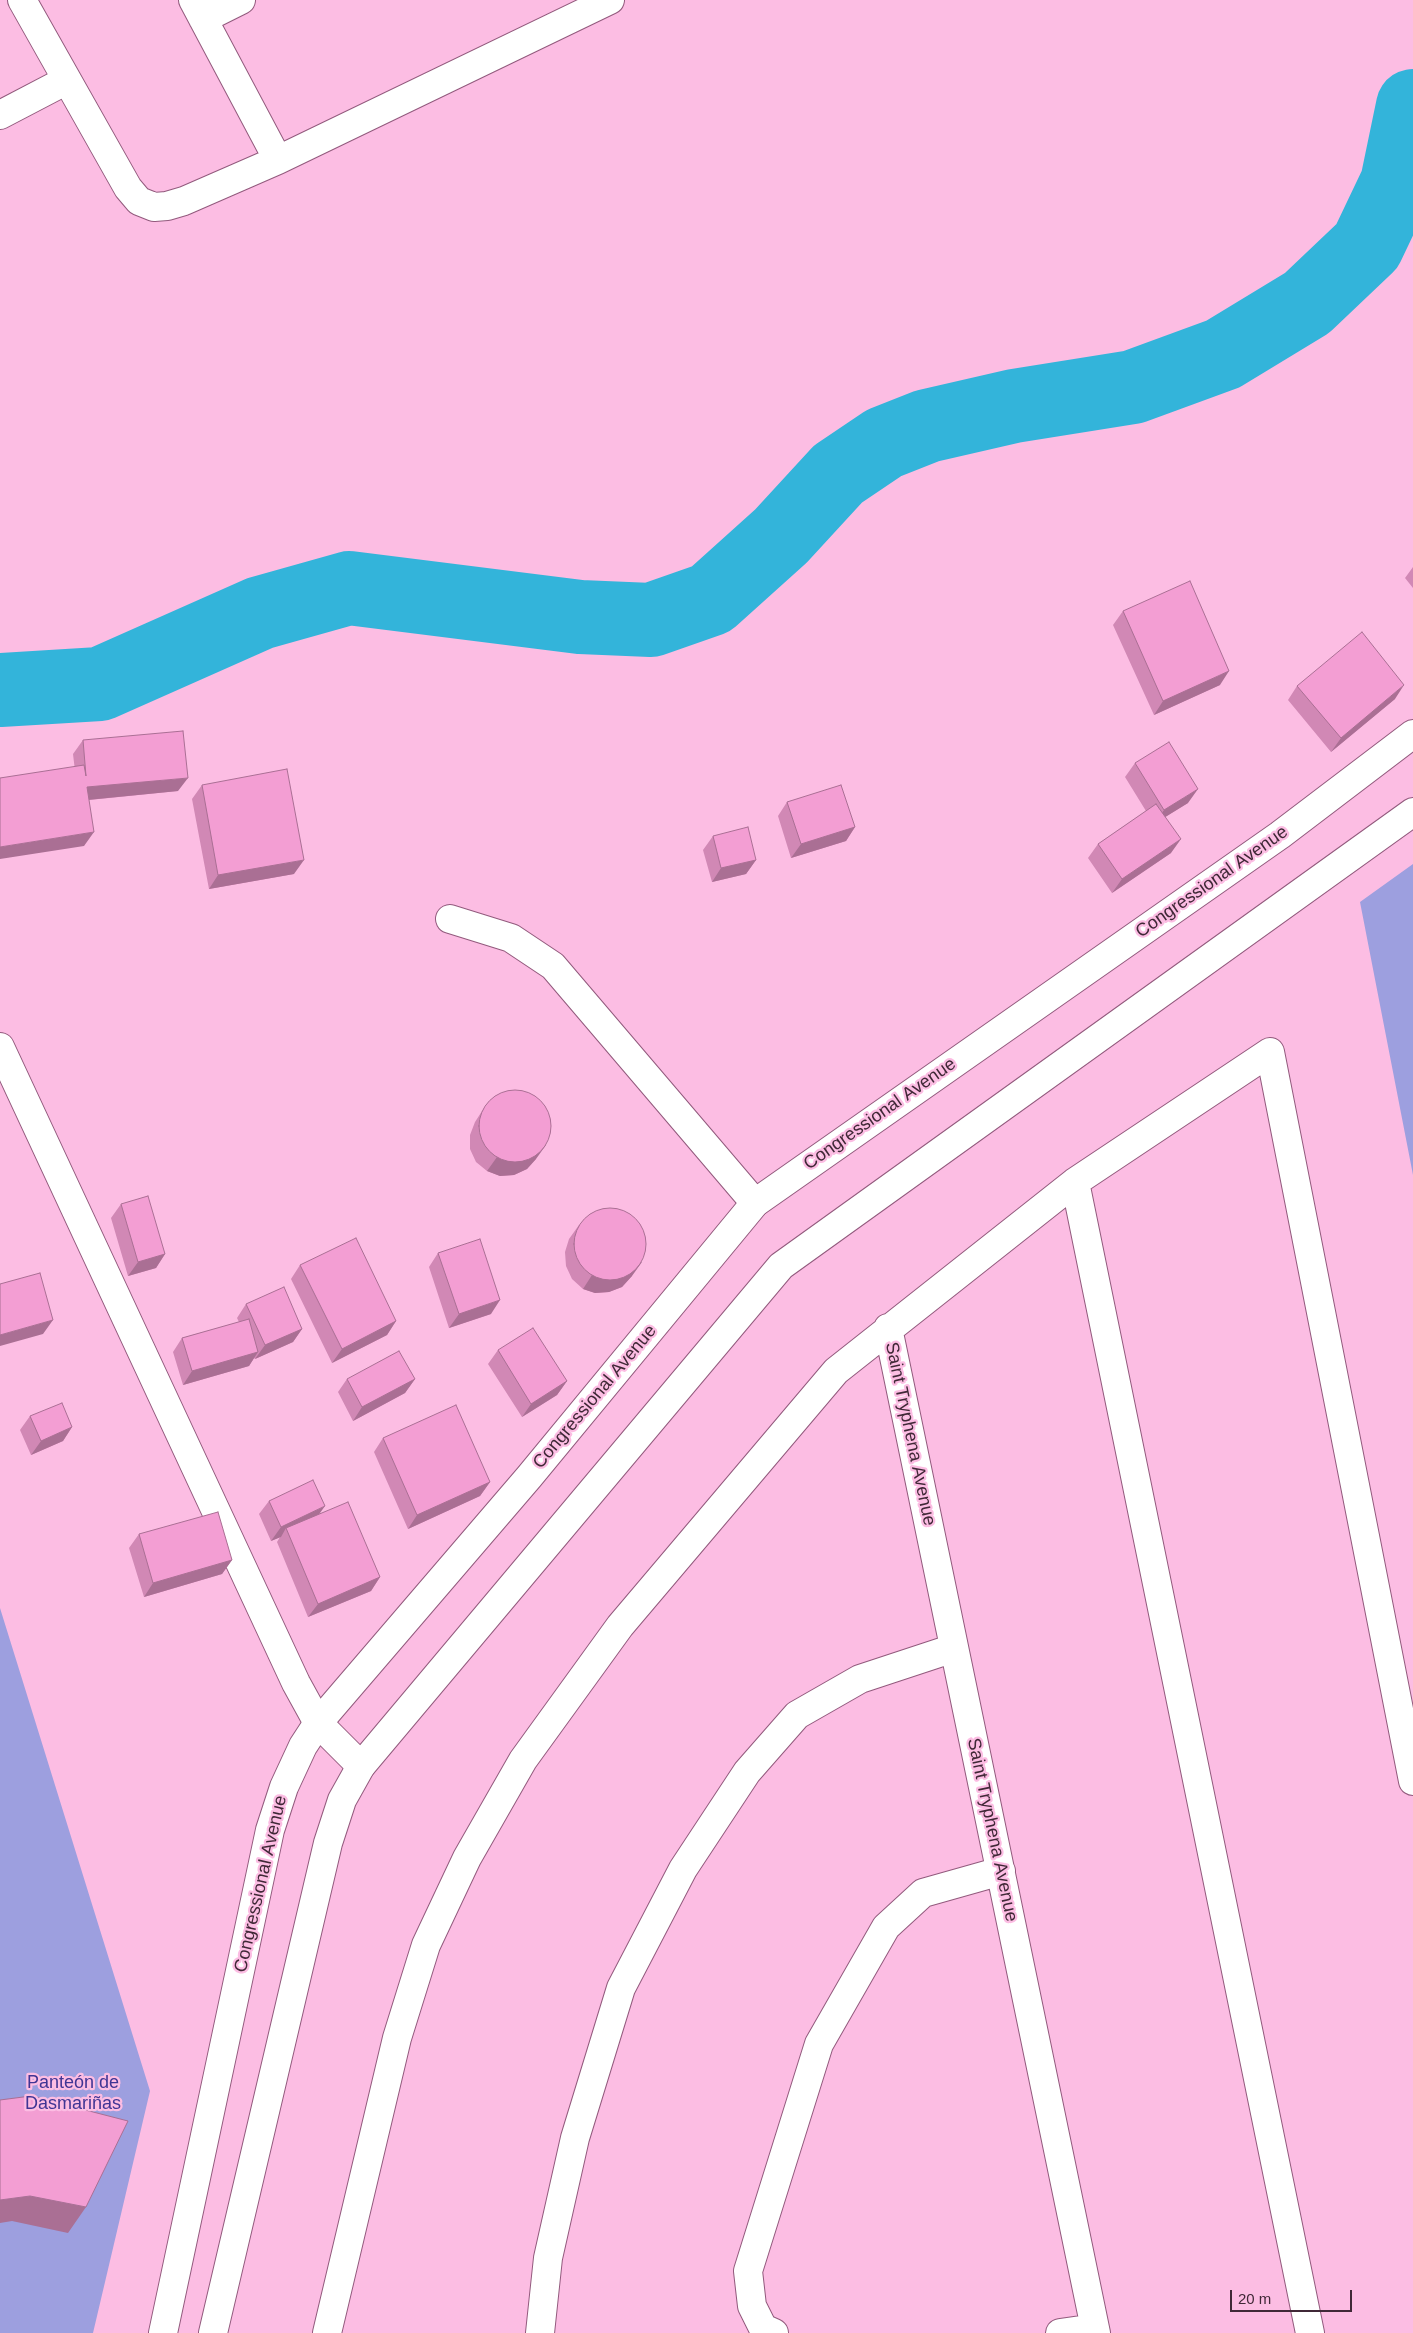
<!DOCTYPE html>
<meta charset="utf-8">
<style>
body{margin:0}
#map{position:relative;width:1413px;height:2333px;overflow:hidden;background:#fcbde3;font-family:Helvetica,sans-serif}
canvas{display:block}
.scale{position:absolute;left:1230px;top:2290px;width:122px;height:22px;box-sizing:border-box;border:2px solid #402837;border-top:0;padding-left:6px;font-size:15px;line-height:18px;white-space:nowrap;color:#402837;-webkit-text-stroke:4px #fcbde3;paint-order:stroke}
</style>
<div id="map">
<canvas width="1413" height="2333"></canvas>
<div class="scale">20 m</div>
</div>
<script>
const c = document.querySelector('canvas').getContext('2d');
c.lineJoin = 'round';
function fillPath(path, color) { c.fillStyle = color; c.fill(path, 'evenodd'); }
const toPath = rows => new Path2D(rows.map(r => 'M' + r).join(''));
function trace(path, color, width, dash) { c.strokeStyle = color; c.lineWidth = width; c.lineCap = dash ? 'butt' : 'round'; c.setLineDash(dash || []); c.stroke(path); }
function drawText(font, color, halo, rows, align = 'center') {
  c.font = font + ' Helvetica,sans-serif'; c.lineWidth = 4.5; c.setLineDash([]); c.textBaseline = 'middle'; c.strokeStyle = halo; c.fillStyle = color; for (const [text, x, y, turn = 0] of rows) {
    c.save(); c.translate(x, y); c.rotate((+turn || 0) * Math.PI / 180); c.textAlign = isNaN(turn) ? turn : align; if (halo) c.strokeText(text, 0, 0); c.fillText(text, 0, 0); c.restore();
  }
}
fillPath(toPath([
 [1413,864,1413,1175,1360,902],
 [0,1608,150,2091,93,2333,0,2333]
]), '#9d9fdf');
trace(toPath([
 [0,690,100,684,260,613,349,588,580,617,651,620,711,599,781,536,838,474,884,443,927,426,1014,406,1133,387,1223,354,1307,303,1367,246,1397,183,1413,106]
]), '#33b4da', 74);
const minor = toPath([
 [22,0,128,188,139,201,154,207,167,206,184,201,278,160,610,0],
 [193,0,278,160],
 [203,19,241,0],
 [0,115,67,80],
 [450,919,511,938,553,966,755,1203],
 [0,1047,296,1683,318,1723,361,1766],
 [1075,1182,1310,2333],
 [888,1328,1096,2333],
 [327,2333,397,2038,426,1945,467,1858,523,1760,620,1626,836,1371,1075,1182,1270,1052,1413,1781],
 [540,2333,548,2258,575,2138,621,1988,683,1869,747,1772,797,1715,860,1679,954,1648],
 [774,2333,763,2328,752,2306,748,2271,819,2044,886,1927,923,1893,1001,1871],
 [1060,2333,1095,2328]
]);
const major = toPath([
 [163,2333,270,1830,284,1787,303,1746,318,1723,529,1477,755,1203,1280,835,1413,734],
 [213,2333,328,1843,342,1800,361,1766,781,1266,1413,812]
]);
trace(minor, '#925a7d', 30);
trace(major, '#925a7d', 30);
trace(minor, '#fff', 28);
trace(major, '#fff', 28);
fillPath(toPath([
 [1413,567,1413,588,1405,578],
 [1123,611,1220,685,1154,715,1113,625],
 [1297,686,1395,699,1331,752,1288,700],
 [83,740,178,791,89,800,84,846,73,754],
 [1135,763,1188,803,1165,817,1171,853,1112,893,1088,858,1098,844,1146,811,1125,777],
 [202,785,294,874,209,889,192,799],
 [787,802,855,827,846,841,791,858,778,816],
 [713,836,756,860,746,874,712,882,703,850],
 [484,1108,536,1159,527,1169,514,1175,500,1176,487,1171,476,1162,470,1149,470,1135,475,1122],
 [121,1204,165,1254,156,1268,128,1276,111,1218],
 [579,1225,632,1276,622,1287,609,1292,595,1293,583,1289,572,1279,566,1266,565,1252,569,1239],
 [438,1253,491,1314,449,1328,429,1267],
 [300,1265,396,1321,387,1335,332,1363,291,1279],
 [246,1304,302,1329,293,1342,255,1359,254,1358,249,1366,183,1385,173,1352,182,1338,239,1322,237,1318],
 [498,1350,567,1381,557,1395,522,1417,488,1364],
 [347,1379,415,1379,405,1393,353,1421,338,1392],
 [30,1416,72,1427,63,1441,31,1455,20,1430],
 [383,1438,490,1482,480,1496,408,1529,374,1452],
 [269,1501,320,1514,380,1577,371,1591,308,1617,277,1542,280,1537,271,1541,259,1514],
 [139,1534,232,1560,222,1574,144,1597,129,1548]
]), '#d188b5');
fillPath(toPath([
 [1229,671,1220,685,1154,715,1163,701],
 [1404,685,1395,699,1331,752,1341,738],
 [188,778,178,791,77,801,87,787],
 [1198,789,1188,803,1154,824,1164,810],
 [855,827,846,841,791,858,801,844],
 [94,832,84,846,0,859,0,847],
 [1181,839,1171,853,1112,893,1122,879],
 [304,860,294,874,209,889,218,875],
 [756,860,746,874,712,882,721,868],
 [546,1145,536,1159,527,1169,514,1175,500,1176,487,1171,497,1157],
 [165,1254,156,1268,128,1276,138,1262],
 [642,1262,632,1276,622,1287,609,1292,595,1293,583,1289,592,1275],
 [500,1300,491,1314,449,1328,459,1314],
 [53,1320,43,1334,0,1346,0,1335],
 [396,1321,387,1335,332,1363,342,1349],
 [302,1329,293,1342,255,1359,265,1345],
 [258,1352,249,1366,183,1385,192,1371],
 [415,1379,405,1393,353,1421,362,1407],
 [567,1381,557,1395,522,1417,531,1404],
 [72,1427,63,1441,31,1455,41,1441],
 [490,1482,480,1496,408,1529,417,1515],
 [325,1506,315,1520,286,1528,281,1537,271,1541,281,1527],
 [232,1560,222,1574,144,1597,153,1583],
 [380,1577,371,1591,308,1617,318,1604],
 [30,2196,86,2207,68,2233,12,2221,0,2223,0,2200]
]), '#aa6f94');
const building = toPath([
 [1190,581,1229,671,1163,701,1123,611,1190,581],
 [1362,632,1404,685,1341,738,1297,686,1362,632],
 [183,731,188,778,87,787,94,832,0,847,0,778,84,765,86,776,83,740,183,731],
 [1169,742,1198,789,1164,810,1135,763,1169,742],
 [287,769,304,860,218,875,202,785,287,769],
 [841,785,855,827,801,844,787,802,841,785],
 [1156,804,1181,839,1122,879,1098,844,1156,804],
 [748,827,756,860,721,868,713,836,748,827],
 '479 1126a36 36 0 1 1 72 0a36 36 0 1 1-72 0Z',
 [148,1196,165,1254,138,1262,121,1204,148,1196],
 '574 1244a36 36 0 1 1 72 0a36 36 0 1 1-72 0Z',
 [356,1238,396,1321,342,1349,300,1265,356,1238],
 [480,1239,500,1300,459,1314,438,1253,480,1239],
 [40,1273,53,1320,0,1335,0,1284,40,1273],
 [284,1287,302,1329,265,1345,246,1304,284,1287],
 [249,1319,258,1352,192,1371,182,1338,249,1319],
 [533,1328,567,1381,531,1404,498,1350,533,1328],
 [399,1351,415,1379,362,1407,347,1379,399,1351],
 [62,1403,72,1427,41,1441,30,1416,62,1403],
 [456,1405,490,1482,417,1515,383,1438,456,1405],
 [313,1480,325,1506,281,1527,269,1501,313,1480],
 [348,1502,380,1577,318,1604,286,1528,348,1502],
 [218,1512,232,1560,153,1583,139,1534,218,1512],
 [31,2096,128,2121,86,2207,30,2196,0,2200,0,2100,31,2096]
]);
fillPath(building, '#f39ed3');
trace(building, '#aa6f94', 1);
drawText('18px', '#402837', '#fcbde3', [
 ["Congressional Avenue",1212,882,-35],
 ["Congressional Avenue",880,1114,-35],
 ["Congressional Avenue",595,1397,-50],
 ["Saint Tryphena Avenue",910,1434,78],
 ["Saint Tryphena Avenue",992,1830,78],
 ["Congressional Avenue",261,1884,-77]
]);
drawText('18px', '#403594', '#fcbde3', [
 ["Panteón de",73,2083],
 ["Dasmariñas",73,2104]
]);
</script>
